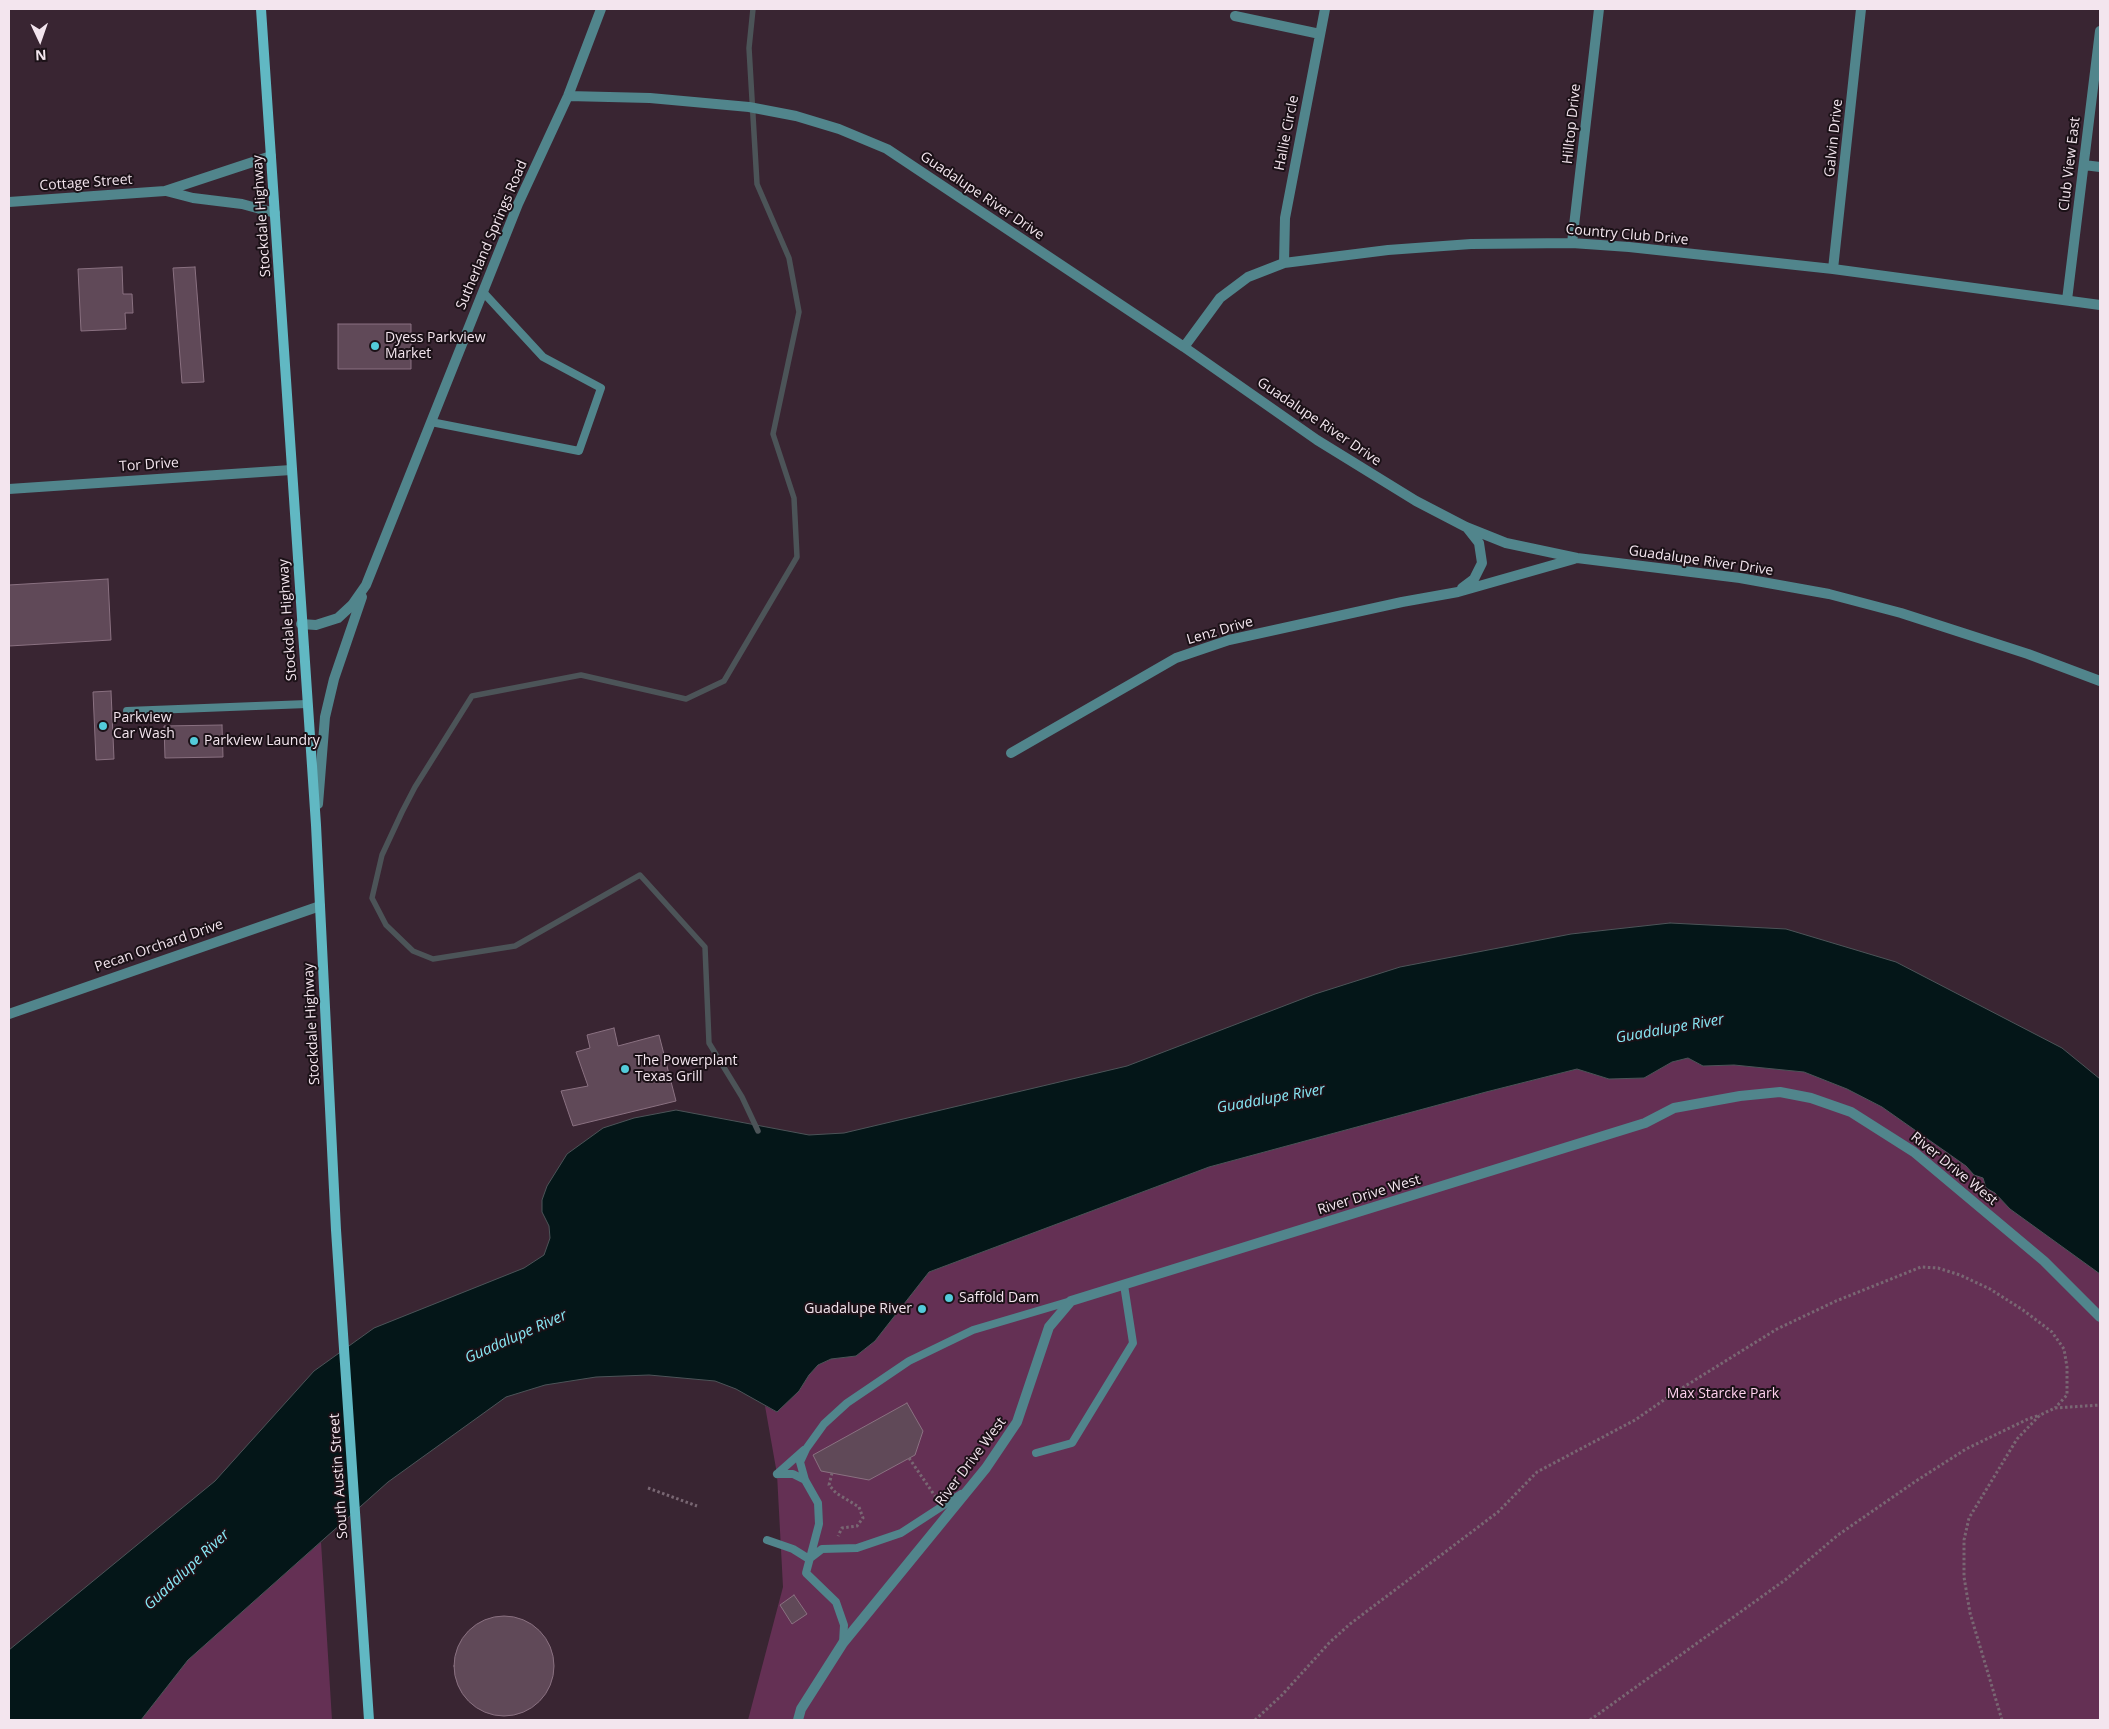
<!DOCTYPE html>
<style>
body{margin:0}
#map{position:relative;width:2109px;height:1729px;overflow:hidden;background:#392532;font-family:"Open Sans",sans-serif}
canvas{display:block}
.frame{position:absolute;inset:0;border:10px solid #f3e5ee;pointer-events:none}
.north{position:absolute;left:15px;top:15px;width:50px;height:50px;-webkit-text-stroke:4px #1b1117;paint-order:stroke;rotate:177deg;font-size:14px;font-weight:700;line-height:20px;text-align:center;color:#f3e5ee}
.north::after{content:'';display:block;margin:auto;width:18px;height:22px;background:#f3e5ee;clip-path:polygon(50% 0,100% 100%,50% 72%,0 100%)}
</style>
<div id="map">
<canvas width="2109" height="1729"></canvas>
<div class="frame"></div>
<div class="north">N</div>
</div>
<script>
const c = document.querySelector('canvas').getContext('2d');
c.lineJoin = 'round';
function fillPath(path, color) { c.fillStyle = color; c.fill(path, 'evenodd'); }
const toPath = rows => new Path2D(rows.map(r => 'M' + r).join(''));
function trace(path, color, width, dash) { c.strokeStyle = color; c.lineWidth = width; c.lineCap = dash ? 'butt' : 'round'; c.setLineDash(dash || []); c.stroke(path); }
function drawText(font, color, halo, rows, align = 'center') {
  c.font = font + ' "Open Sans",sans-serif'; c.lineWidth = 4; c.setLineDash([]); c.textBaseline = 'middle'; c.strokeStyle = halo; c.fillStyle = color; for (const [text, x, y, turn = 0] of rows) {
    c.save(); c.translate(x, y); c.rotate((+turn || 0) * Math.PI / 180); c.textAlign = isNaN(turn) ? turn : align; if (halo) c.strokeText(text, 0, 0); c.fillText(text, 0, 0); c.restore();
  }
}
fillPath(toPath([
 [1688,1058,1703,1066,1734,1065,1804,1072,1847,1089,1882,1107,1966,1166,1974,1175,1983,1178,1986,1188,1995,1193,2010,1209,2100,1274,2100,1720,748,1720,783,1587,777,1474,765,1406,777,1412,799,1391,809,1375,818,1365,831,1359,856,1356,875,1341,929,1272,1209,1167,1486,1092,1577,1069,1609,1079,1644,1078,1672,1062],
 [321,1542,332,1720,141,1720,188,1660]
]), '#643054');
const water = toPath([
 [1670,923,1786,929,1896,962,2062,1048,2100,1079,2100,1274,2010,1209,1995,1193,1986,1188,1983,1178,1974,1175,1966,1166,1882,1107,1847,1089,1804,1072,1734,1065,1703,1066,1688,1058,1672,1062,1644,1078,1609,1079,1577,1069,1486,1092,1209,1167,929,1272,875,1341,856,1356,831,1359,818,1365,809,1375,799,1391,777,1412,736,1389,715,1381,649,1375,596,1377,545,1385,506,1397,388,1482,188,1660,141,1720,9,1720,9,1650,215,1481,314,1371,374,1328,524,1268,544,1255,550,1238,549,1226,542,1212,542,1200,547,1186,567,1154,603,1128,634,1118,676,1110,809,1135,844,1133,1127,1066,1315,994,1400,967,1571,934,1670,923]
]);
fillPath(water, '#041618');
trace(water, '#4c5458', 1);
trace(toPath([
 [753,9,749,48,757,184,789,258,799,312,773,434,794,498,797,557,724,681,686,699,581,675,472,696,415,787,402,812,382,855,372,898,386,925,413,951,433,959,515,946,640,875,705,947,709,1043,742,1097,758,1131]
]), '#4c5458', 5.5);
const building = toPath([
 [122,267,123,294,132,294,133,313,125,313,126,329,81,331,78,269,122,267],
 [195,267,204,382,182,383,173,268,195,267],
 [338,324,411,324,411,369,338,369,338,324],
 [108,579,111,640,9,646,9,585,108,579],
 [111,691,114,759,96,760,93,692,111,691],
 [222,725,223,757,165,758,164,726,222,725],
 [614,1028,618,1046,659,1035,676,1101,573,1126,561,1091,588,1086,576,1052,590,1048,587,1035,614,1028],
 [907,1403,923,1431,915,1455,869,1480,821,1471,813,1455,907,1403],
 [794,1595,807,1614,792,1624,780,1605,794,1595],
 '454 1666a50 50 0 1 1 100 0a50 50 0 1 1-100 0Z'
]);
fillPath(building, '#604958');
trace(building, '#8a7181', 1);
trace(toPath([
 [909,1458,935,1496],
 [832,1473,829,1485,836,1493,859,1507,863,1518,857,1526,842,1528,838,1536],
 [648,1488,697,1506],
 [1255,1720,1282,1695,1330,1642,1350,1624,1498,1512,1537,1472,1635,1420,1674,1393,1777,1329,1836,1301,1921,1267,1938,1268,1960,1275,1990,1289,2023,1310,2052,1332,2064,1349,2067,1367,2067,1395,2055,1408],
 [1590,1720,1785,1580,1838,1535,1916,1481,1966,1449,2028,1419,2040,1415],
 [2002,1720,1970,1613,1964,1577,1964,1540,1969,1518,2017,1439,2040,1415,2055,1408,2100,1405]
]), '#796773', 3, [2.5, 2.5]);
trace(toPath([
 [431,422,579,451,601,388,543,357,483,292],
 [127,711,307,704],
 [1036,1453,1072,1443,1133,1343,1124,1285],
 [777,1474,804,1450],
 [777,1474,793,1474,805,1480],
 [767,1540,793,1549,809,1559,822,1549,857,1548,901,1533,961,1494],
 [843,1643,844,1625,836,1602,806,1573,819,1524,818,1503,805,1480,800,1462,806,1449,824,1424,847,1403,909,1361,973,1330,1071,1301]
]), '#51858c', 8);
trace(toPath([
 [1235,16,1320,34],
 [568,96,650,98,749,107,796,116,839,129,887,149,1184,347,1317,440,1416,501,1466,527,1506,543,1577,558,1740,578,1829,594,1901,613,2028,654,2100,681],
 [2084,165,2100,167],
 [166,191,193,198,242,204,275,213],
 [9,202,165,191,271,156],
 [1572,243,1599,9],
 [1284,263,1285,218,1325,9],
 [1833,269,1861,9],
 [2067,300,2100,31],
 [1184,347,1220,298,1248,277,1284,263,1388,250,1471,244,1572,243,1629,247,1833,269,2100,305],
 [1462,588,1474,579,1482,563,1479,543,1468,529],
 [301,624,316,625,338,618,352,605,366,585,518,204,568,96,601,9],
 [1011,753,1176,658,1229,640,1402,602,1458,592,1574,559],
 [318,804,325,717,334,679,362,597],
 [9,1014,320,906],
 [798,1720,801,1709,843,1643,986,1468,1017,1422,1049,1327,1071,1301,1645,1123,1674,1108,1740,1096,1780,1092,1811,1098,1851,1112,1914,1152,2044,1261,2100,1317]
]), '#51858c', 10);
trace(toPath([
 [9,489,291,470]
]), '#51858c', 10);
trace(toPath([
 [261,9,316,825,336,1230,369,1720]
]), '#61b8c3', 10);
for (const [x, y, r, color] of [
 [375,346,5,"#53cbda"],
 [103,726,5,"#53cbda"],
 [194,741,5,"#53cbda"],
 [625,1069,5,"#53cbda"],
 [949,1298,5,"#53cbda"],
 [922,1309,5,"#53cbda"]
]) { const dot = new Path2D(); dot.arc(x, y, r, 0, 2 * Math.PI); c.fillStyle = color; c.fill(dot); trace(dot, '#1b1117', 2); }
drawText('14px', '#f3e5ee', '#1b1117', [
 ["Hilltop Drive",1572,124,-84],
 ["Hallie Circle",1287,133,-79],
 ["Galvin Drive",1834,138,-84],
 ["Club View East",2070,164,-83],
 ["Cottage Street",86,183,-4],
 ["Guadalupe River Drive",982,196,34],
 ["Stockdale Highway",262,216,-94],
 ["Sutherland Springs Road",492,235,-67],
 ["Country Club Drive",1627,235,5],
 ["Guadalupe River Drive",1319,422,34],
 ["Tor Drive",149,465,-4],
 ["Guadalupe River Drive",1701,561,8],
 ["Stockdale Highway",288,620,-94],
 ["Lenz Drive",1220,631,-16],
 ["Pecan Orchard Drive",159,946,-19],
 ["Stockdale Highway",312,1024,-93],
 ["River Drive West",1954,1169,39],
 ["River Drive West",1369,1195,-17],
 ["River Drive West",971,1462,-53],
 ["South Austin Street",339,1476,-94]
]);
drawText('14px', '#f3e5ee', '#1b1117', [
 ["Dyess Parkview",385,338],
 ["Market",385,354],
 ["Parkview",113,718],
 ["Car Wash",113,734],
 ["Parkview Laundry",204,741],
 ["The Powerplant",635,1061],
 ["Texas Grill",635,1077],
 ["Saffold Dam",959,1298],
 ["Guadalupe River",912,1309,"right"]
], 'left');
drawText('14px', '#fed1ed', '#1b1117', [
 ["Max Starcke Park",1723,1394]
]);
drawText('italic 15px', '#88e9f6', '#1b1117', [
 ["Guadalupe River",1670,1029,-10],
 ["Guadalupe River",1271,1099,-10],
 ["Guadalupe River",516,1337,-24],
 ["Guadalupe River",187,1570,-43]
]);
</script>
